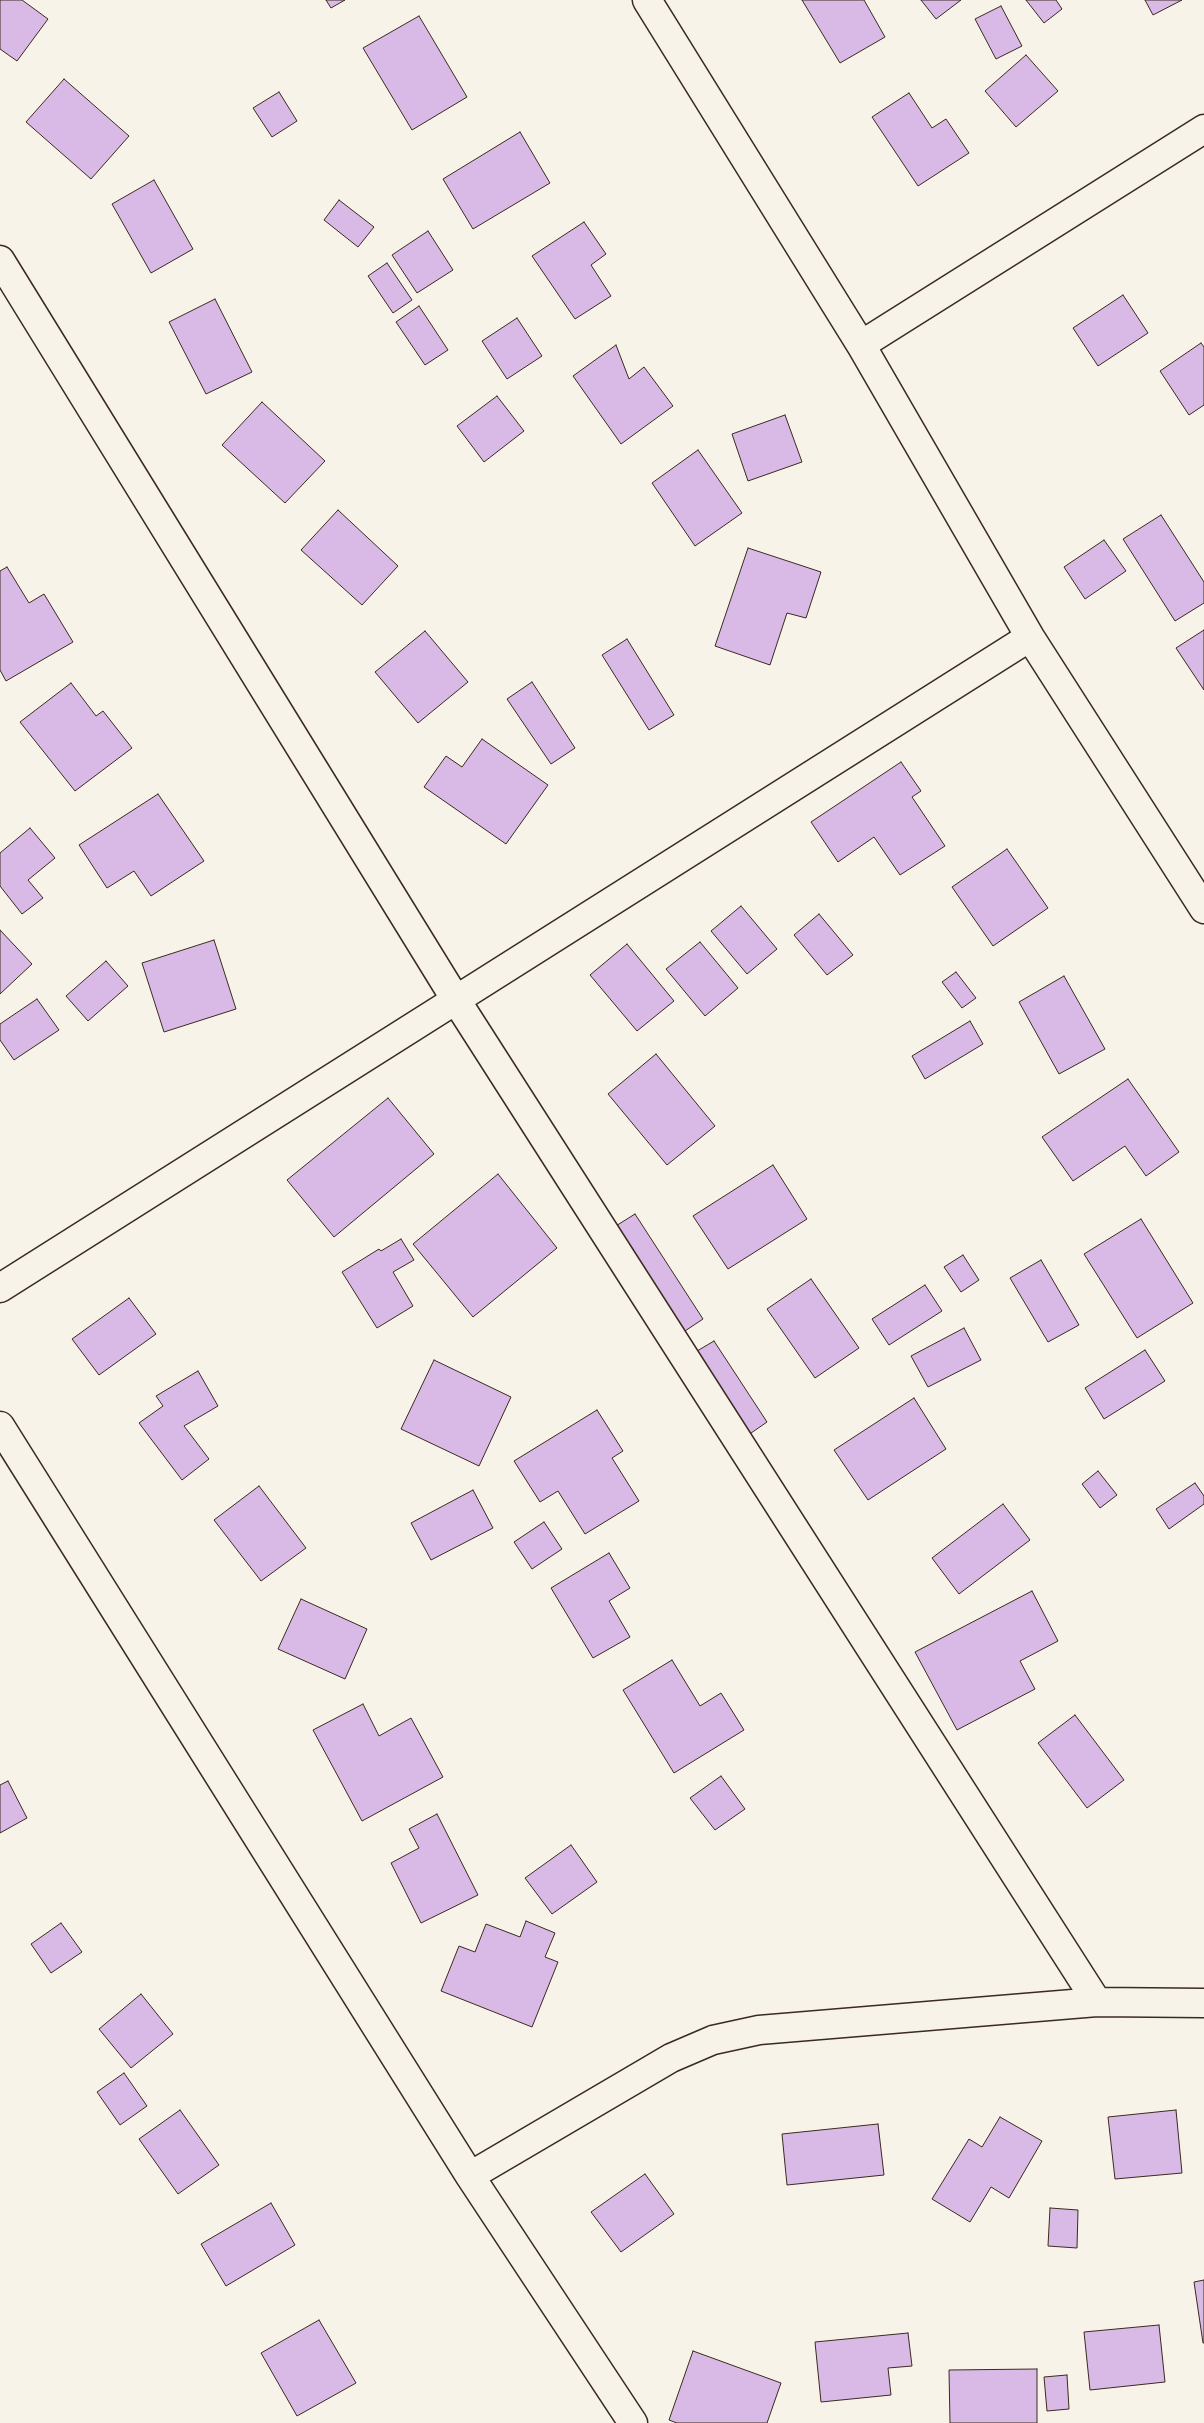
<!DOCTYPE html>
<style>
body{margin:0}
canvas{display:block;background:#f7f3e8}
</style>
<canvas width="1204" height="2423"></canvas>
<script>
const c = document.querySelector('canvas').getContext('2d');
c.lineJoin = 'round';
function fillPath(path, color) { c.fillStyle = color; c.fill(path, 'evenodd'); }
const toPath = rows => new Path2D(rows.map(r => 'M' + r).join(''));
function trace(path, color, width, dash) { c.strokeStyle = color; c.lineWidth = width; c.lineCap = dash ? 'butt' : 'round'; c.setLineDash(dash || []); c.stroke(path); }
const building = toPath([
 [0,0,22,0,48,19,17,61,0,49,0,0],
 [326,0,345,0,331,8,326,0],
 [802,0,864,0,885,37,840,63,802,0],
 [921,0,961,0,936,19,921,0],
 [1026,0,1056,0,1062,9,1044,23,1026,0],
 [1145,0,1182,0,1153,15,1145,0],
 [1001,6,1022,46,996,59,975,19,1001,6],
 [419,16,467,97,412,130,363,48,419,16],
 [1026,55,1058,91,1016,127,985,91,1026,55],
 [64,79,129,136,91,179,26,122,64,79],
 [279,92,297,121,272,137,253,108,279,92],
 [909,93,932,128,946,119,969,153,918,186,872,117,909,93],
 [520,132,550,183,473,229,443,179,520,132],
 [154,180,193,249,151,273,112,204,154,180],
 [339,200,374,227,358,247,324,220,339,200],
 [584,222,606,254,591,265,611,296,575,319,532,256,584,222],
 [428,231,453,270,417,293,392,255,428,231],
 [387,263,412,300,393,313,368,276,387,263],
 [1123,295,1148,333,1098,366,1073,328,1123,295],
 [215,299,252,372,206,394,169,322,215,299],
 [419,306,448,350,425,365,396,322,419,306],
 [517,318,542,356,507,379,482,341,517,318],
 [1201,343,1204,347,1204,405,1189,415,1160,371,1201,343],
 [616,345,629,379,644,367,673,406,621,444,573,376,616,345],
 [497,396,524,431,484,462,457,426,497,396],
 [262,402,325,461,285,503,222,445,262,402],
 [785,415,802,462,748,481,732,434,785,415],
 [698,450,742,513,695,546,652,483,698,450],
 [338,510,398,566,362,605,301,550,338,510],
 [1161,515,1204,582,1204,603,1175,621,1123,539,1161,515],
 [1104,540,1126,571,1085,599,1064,567,1104,540],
 [748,548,821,572,806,618,787,613,770,665,715,646,748,548],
 [7,567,29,603,44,594,73,642,6,681,0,670,0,571,7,567],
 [1204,630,1204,690,1176,648,1204,630],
 [425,631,468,682,418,723,375,672,425,631],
 [627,639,674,715,649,730,602,655,627,639],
 [532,682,575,748,551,764,507,699,532,682],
 [71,683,96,716,103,711,132,748,75,791,20,722,71,683],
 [482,739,548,785,506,844,424,787,446,756,462,767,482,739],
 [901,762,921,791,912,797,945,846,900,875,874,837,838,862,811,822,901,762],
 [158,794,204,861,151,896,134,871,107,888,79,845,158,794],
 [30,828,55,858,28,880,43,898,22,914,0,886,0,853,30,828],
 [1007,849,1048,908,993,946,952,887,1007,849],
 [741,906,777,949,747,974,711,931,741,906],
 [819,914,853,955,827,975,794,935,819,914],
 [0,930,32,964,0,994,0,930],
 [214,940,236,1009,164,1032,142,963,214,940],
 [700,942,738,988,705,1016,666,969,700,942],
 [627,944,674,1001,637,1031,590,975,627,944],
 [106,961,128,986,88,1021,66,996,106,961],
 [956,972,976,998,962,1008,942,982,956,972],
 [1064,976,1105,1049,1059,1074,1019,1002,1064,976],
 [37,999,59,1030,14,1060,0,1040,0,1024,37,999],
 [970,1021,983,1044,925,1079,912,1056,970,1021],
 [656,1054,715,1126,667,1165,608,1094,656,1054],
 [1128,1079,1179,1152,1146,1176,1125,1146,1073,1181,1042,1137,1128,1079],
 [388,1098,434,1154,334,1237,287,1180,388,1098],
 [773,1165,807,1219,728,1269,693,1216,773,1165],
 [498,1174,557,1248,473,1317,413,1244,498,1174],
 [635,1214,703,1319,679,1335,611,1229,635,1214],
 [1141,1219,1193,1303,1137,1338,1084,1254,1141,1219],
 [401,1239,414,1260,393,1272,413,1306,377,1328,342,1272,379,1249,381,1251,401,1239],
 [963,1255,979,1280,961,1292,944,1267,963,1255],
 [1041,1260,1079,1325,1048,1342,1010,1278,1041,1260],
 [811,1279,859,1348,815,1378,767,1309,811,1279],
 [925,1285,942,1311,889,1345,872,1319,925,1285],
 [129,1298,156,1334,99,1375,72,1339,129,1298],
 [964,1328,981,1360,928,1387,911,1356,964,1328],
 [714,1341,767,1422,741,1440,687,1357,714,1341],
 [1145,1350,1165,1381,1104,1419,1085,1388,1145,1350],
 [434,1360,511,1397,479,1466,401,1429,434,1360],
 [198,1371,218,1406,184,1426,209,1459,182,1480,139,1423,163,1406,156,1396,198,1371],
 [914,1398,946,1449,868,1500,834,1450,914,1398],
 [597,1410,623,1451,612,1458,639,1501,585,1534,558,1491,540,1502,514,1461,597,1410],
 [1098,1471,1117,1495,1100,1508,1082,1484,1098,1471],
 [1195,1483,1204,1496,1204,1504,1169,1529,1156,1509,1195,1483],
 [259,1486,306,1548,261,1581,214,1520,259,1486],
 [473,1490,493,1528,431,1560,411,1523,473,1490],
 [1003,1504,1030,1540,959,1594,932,1558,1003,1504],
 [544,1522,562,1549,532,1569,514,1542,544,1522],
 [609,1553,630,1588,609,1601,630,1637,593,1658,551,1588,609,1553],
 [1032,1591,1058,1641,1020,1661,1035,1689,957,1730,915,1652,1032,1591],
 [301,1599,367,1629,345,1679,278,1649,301,1599],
 [672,1660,700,1706,721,1693,744,1730,674,1773,623,1690,672,1660],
 [363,1704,379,1736,411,1718,443,1777,362,1821,313,1730,363,1704],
 [1075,1715,1124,1780,1087,1808,1038,1743,1075,1715],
 [721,1776,745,1809,715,1830,690,1798,721,1776],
 [8,1781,27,1818,0,1833,0,1785,8,1781],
 [437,1814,478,1895,421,1923,391,1863,419,1848,409,1829,437,1814],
 [571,1845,597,1882,552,1914,525,1878,571,1845],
 [526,1921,555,1933,545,1957,558,1962,532,2027,441,1991,459,1946,475,1952,486,1924,520,1937,526,1921],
 [61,1923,82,1952,51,1973,31,1944,61,1923],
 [141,1994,173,2034,131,2068,99,2029,141,1994],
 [124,2073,147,2106,120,2125,97,2092,124,2073],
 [180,2110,219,2165,178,2194,139,2139,180,2110],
 [1176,2110,1182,2173,1115,2179,1108,2117,1176,2110],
 [1000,2117,1042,2141,1009,2198,991,2187,970,2222,932,2199,969,2139,982,2147,1000,2117],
 [878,2124,884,2175,787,2185,782,2134,878,2124],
 [645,2174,674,2214,621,2252,591,2212,645,2174],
 [271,2203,295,2245,226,2286,201,2244,271,2203],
 [1050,2208,1078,2210,1077,2248,1048,2246,1050,2208],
 [1204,2280,1204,2343,1203,2343,1194,2282,1204,2280],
 [319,2320,356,2383,297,2416,261,2353,319,2320],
 [1159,2325,1165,2382,1090,2390,1084,2332,1159,2325],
 [908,2333,912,2366,888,2368,891,2395,821,2402,815,2342,908,2333],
 [693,2351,781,2383,767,2423,677,2423,669,2420,693,2351],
 [1037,2369,1037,2423,950,2423,949,2370,1037,2369],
 [1067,2375,1069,2409,1047,2411,1044,2377,1067,2375]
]);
fillPath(building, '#d9bae7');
trace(building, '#3b2a1e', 1);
const minor = toPath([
 [647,0,861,345,1030,637,1204,909],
 [0,260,456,1000,1097,2002],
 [861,345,1204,129],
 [0,1288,1030,637],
 [0,1426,470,2176,633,2423],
 [470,2176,671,2058,713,2040,759,2030,1097,2002,1204,2003]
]);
trace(minor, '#3b2a1e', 31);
trace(minor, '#f7f3e8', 28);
</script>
